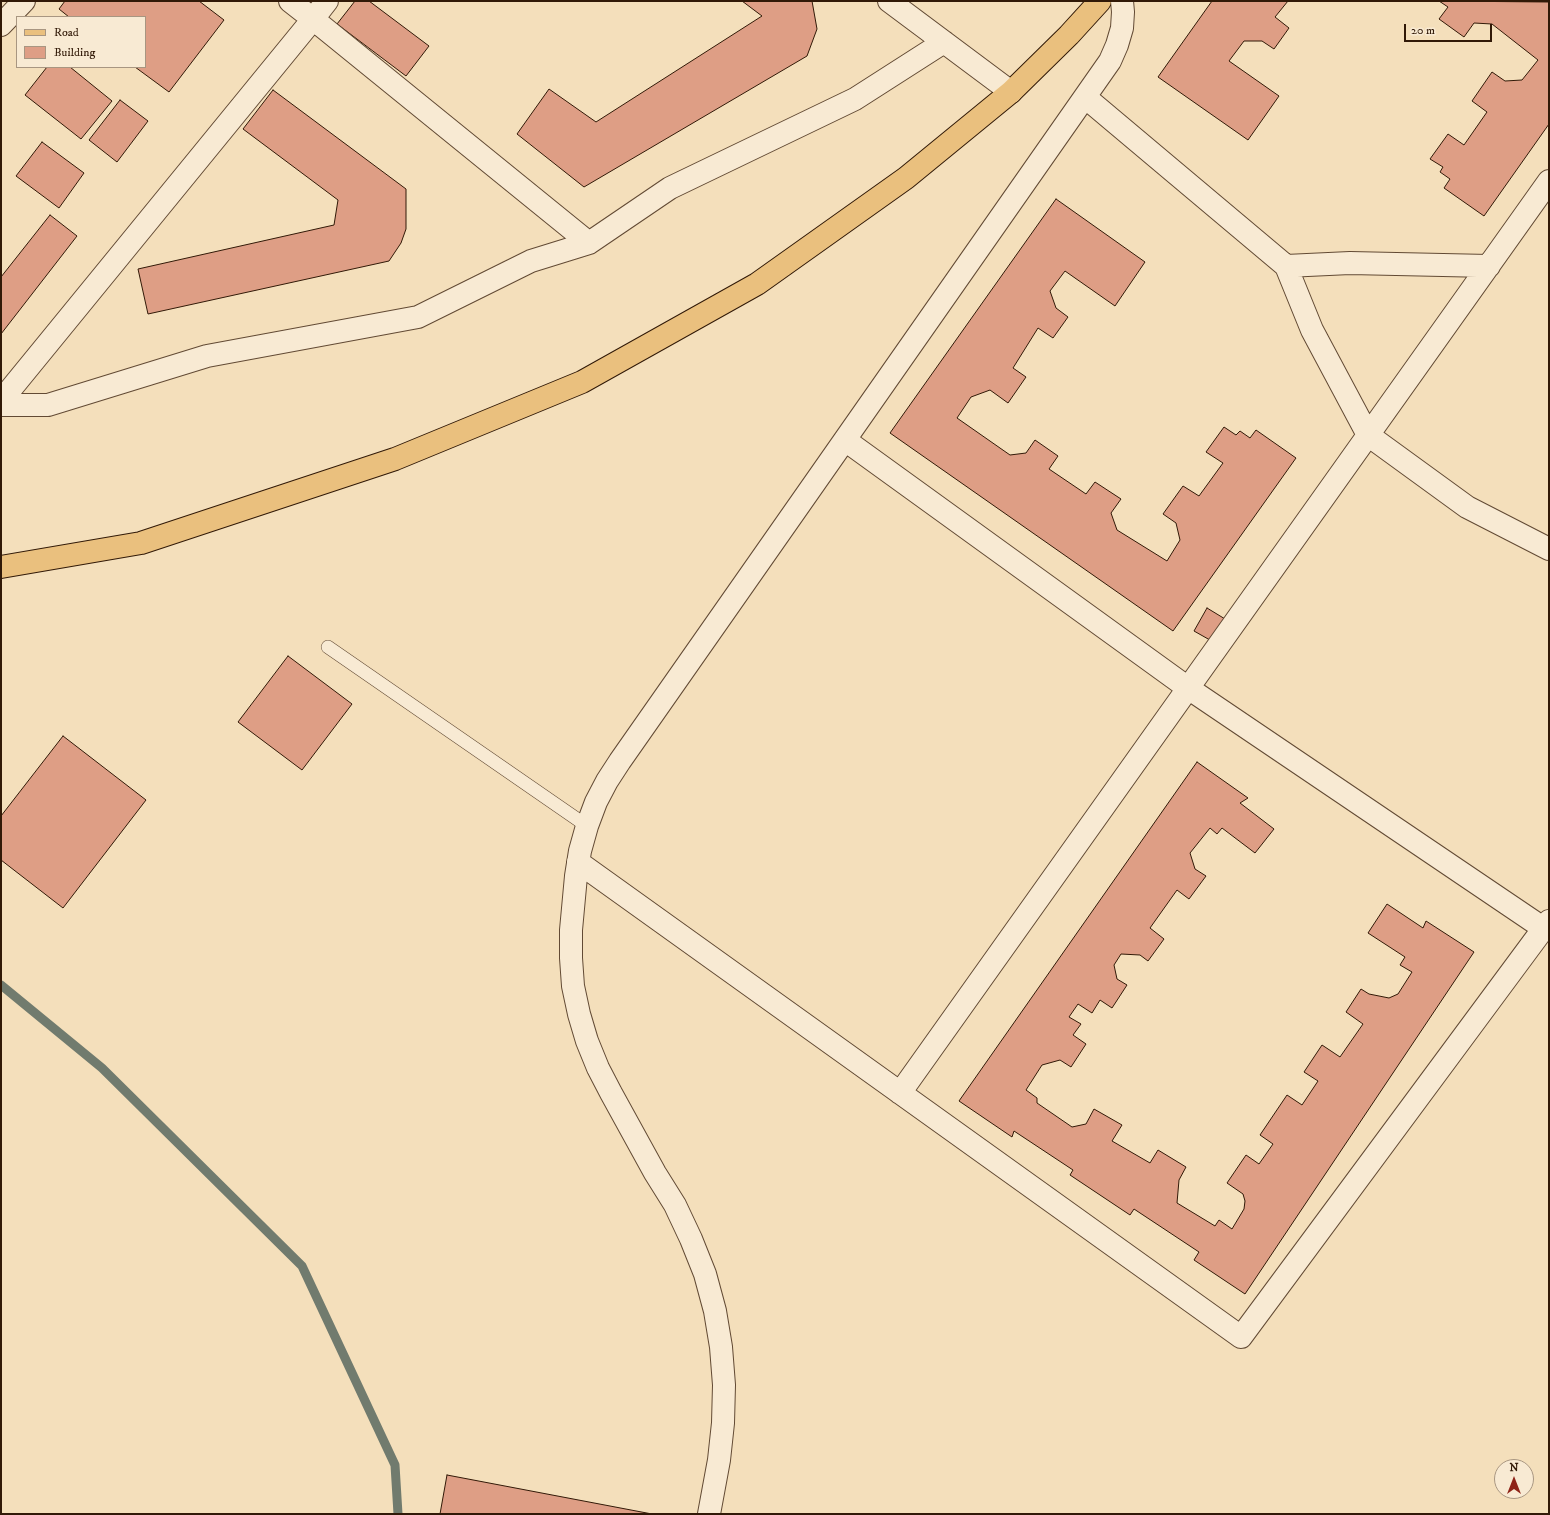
<!DOCTYPE html>
<style>
body{margin:0}
#map{position:relative;width:1550px;height:1515px;overflow:hidden;background:#f4dfbb;font-family:"IM FELL DW Pica",serif}
canvas{display:block}
.frame{position:absolute;inset:0;border:2px solid #311907;pointer-events:none}
.legend{position:absolute;left:16px;top:16px;width:130px;height:52px;box-sizing:border-box;background:#f8ead3;border:1px solid #a89681;margin:0;padding:5px 7px;list-style:none;font-size:12px;color:#311907}
.legend li{display:flex;align-items:center;gap:8px;height:20px}
.legend b{width:20px;border:1px solid #a89681}
.north{position:absolute;left:1494px;top:1459px;width:40px;height:40px;box-sizing:border-box;background:#f8ead3;border:1px solid #a89681;border-radius:50%;rotate:0deg;font-size:11px;font-weight:700;line-height:16px;text-align:center;color:#311907}
.north::after{content:'';display:block;margin:auto;width:14px;height:18px;background:#8f2418;clip-path:polygon(50% 0,100% 100%,50% 72%,0 100%)}
.scale{position:absolute;left:1404px;top:24px;width:88px;height:18px;box-sizing:border-box;border:2px solid #311907;border-top:0;padding-left:5px;font-size:12px;line-height:14px;white-space:nowrap;color:#311907;-webkit-text-stroke:3px #f8ead3;paint-order:stroke}
</style>
<div id="map">
<canvas width="1550" height="1515"></canvas>
<div class="frame"></div>
<ul class="legend">
<li><b style="height:5px;background:#eac07e"></b>Road</li>
<li><b style="height:11px;background:#de9e85"></b>Building</li>
</ul>
<div class="north">N</div>
<div class="scale">20 m</div>
</div>
<script>
const c = document.querySelector('canvas').getContext('2d');
c.lineJoin = 'round';
const toPath = rows => new Path2D(rows.map(r => 'M' + r).join(''));
function trace(path, color, width, dash) { c.strokeStyle = color; c.lineWidth = width; c.lineCap = dash ? 'butt' : 'round'; c.setLineDash(dash || []); c.stroke(path); }
function fillPath(path, color) { c.fillStyle = color; c.fill(path, 'evenodd'); }
trace(toPath([
 [1,985,102,1068,302,1266,395,1465,398,1514]
]), '#717b6e', 9);
const building = toPath([
 [65,1,199,1,224,20,169,92,135,67,145,67,145,17,69,17,59,9,65,1],
 [355,1,369,1,429,46,406,76,337,24,355,1],
 [742,1,812,1,817,29,807,56,584,187,517,134,549,89,596,122,762,16,742,1],
 [1212,1,1288,1,1275,17,1289,28,1274,49,1262,41,1244,41,1229,61,1279,96,1248,140,1158,77,1212,1],
 [1439,1,1549,2,1549,124,1484,216,1444,188,1450,179,1440,172,1443,167,1430,159,1448,134,1464,145,1487,112,1472,101,1492,72,1505,81,1522,80,1538,60,1492,24,1474,23,1464,37,1439,19,1448,7,1439,1],
 [47,67,70,67,112,101,81,139,25,95,47,67],
 [273,90,406,189,406,229,401,243,389,261,148,314,138,269,334,225,338,200,243,129,273,90],
 [120,100,148,121,117,162,89,140,120,100],
 [42,142,84,173,59,208,16,176,42,142],
 [1056,199,1145,262,1115,306,1065,271,1050,291,1056,308,1068,317,1053,338,1038,328,1013,368,1026,377,1008,403,990,390,971,397,957,418,1010,455,1026,453,1035,440,1058,456,1049,469,1086,494,1095,482,1121,499,1111,513,1117,530,1167,561,1180,540,1176,523,1163,514,1183,486,1199,496,1223,463,1206,452,1224,427,1236,435,1240,431,1250,438,1256,430,1296,458,1173,631,890,433,1056,199],
 [50,215,77,236,1,334,1,277,50,215],
 [1207,608,1230,622,1217,644,1194,631,1207,608],
 [288,656,352,704,302,770,238,722,288,656],
 [63,736,146,800,63,908,1,860,1,816,63,736],
 [1197,762,1248,798,1240,803,1274,829,1255,853,1222,828,1217,834,1210,828,1190,853,1195,869,1206,876,1189,899,1177,890,1150,928,1164,939,1148,961,1140,955,1121,954,1114,965,1117,979,1127,985,1112,1008,1100,1000,1092,1013,1078,1004,1069,1017,1081,1024,1073,1035,1086,1044,1071,1067,1060,1060,1042,1065,1026,1090,1037,1098,1037,1103,1072,1127,1086,1124,1094,1109,1122,1125,1112,1141,1150,1163,1158,1150,1186,1167,1179,1180,1177,1203,1215,1226,1219,1220,1232,1229,1244,1209,1245,1201,1243,1194,1227,1183,1246,1155,1259,1164,1273,1144,1260,1135,1287,1095,1302,1105,1318,1081,1304,1072,1322,1045,1340,1057,1363,1024,1346,1012,1361,989,1369,994,1389,998,1398,994,1412,972,1400,965,1405,957,1368,933,1387,904,1423,928,1426,921,1474,952,1245,1294,1194,1260,1199,1252,1134,1209,1130,1215,1070,1175,1073,1170,1014,1131,1012,1137,959,1101,1197,762],
 [447,1475,652,1514,440,1514,447,1475]
]);
fillPath(building, '#de9e85');
trace(building, '#311907', 1);
const service = toPath([
 [328,647,587,826]
]);
const minor = toPath([
 [290,1,313,19,327,1],
 [889,1,1011,92],
 [1,25,24,1],
 [1085,97,1286,266,1312,330,1368,435,1467,507,1549,549],
 [1286,266,1350,263,1489,266],
 [1,401,313,19,589,243],
 [1,405,48,405,207,356,418,317,531,261,589,243,670,188,855,99,944,42],
 [845,440,1188,688,1543,928],
 [578,862,1241,1337,1549,921],
 [900,1093,1549,181],
 [709,1514,719,1460,723,1423,724,1385,721,1347,715,1311,705,1274,691,1239,675,1205,655,1173,611,1093,598,1068,587,1041,579,1014,573,986,571,958,571,930,576,876,580,851,587,826,596,802,607,781,620,761,1110,61,1117,45,1122,28,1123,12,1122,1]
]);
const primary = toPath([
 [1,567,141,543,395,459,582,382,757,284,906,178,1011,92,1069,35,1100,1]
]);
trace(service, '#624a34', 14);
trace(minor, '#624a34', 24);
trace(primary, '#311907', 24);
trace(service, '#f8ead3', 13);
trace(minor, '#f8ead3', 22);
trace(primary, '#eac07e', 22);
</script>
